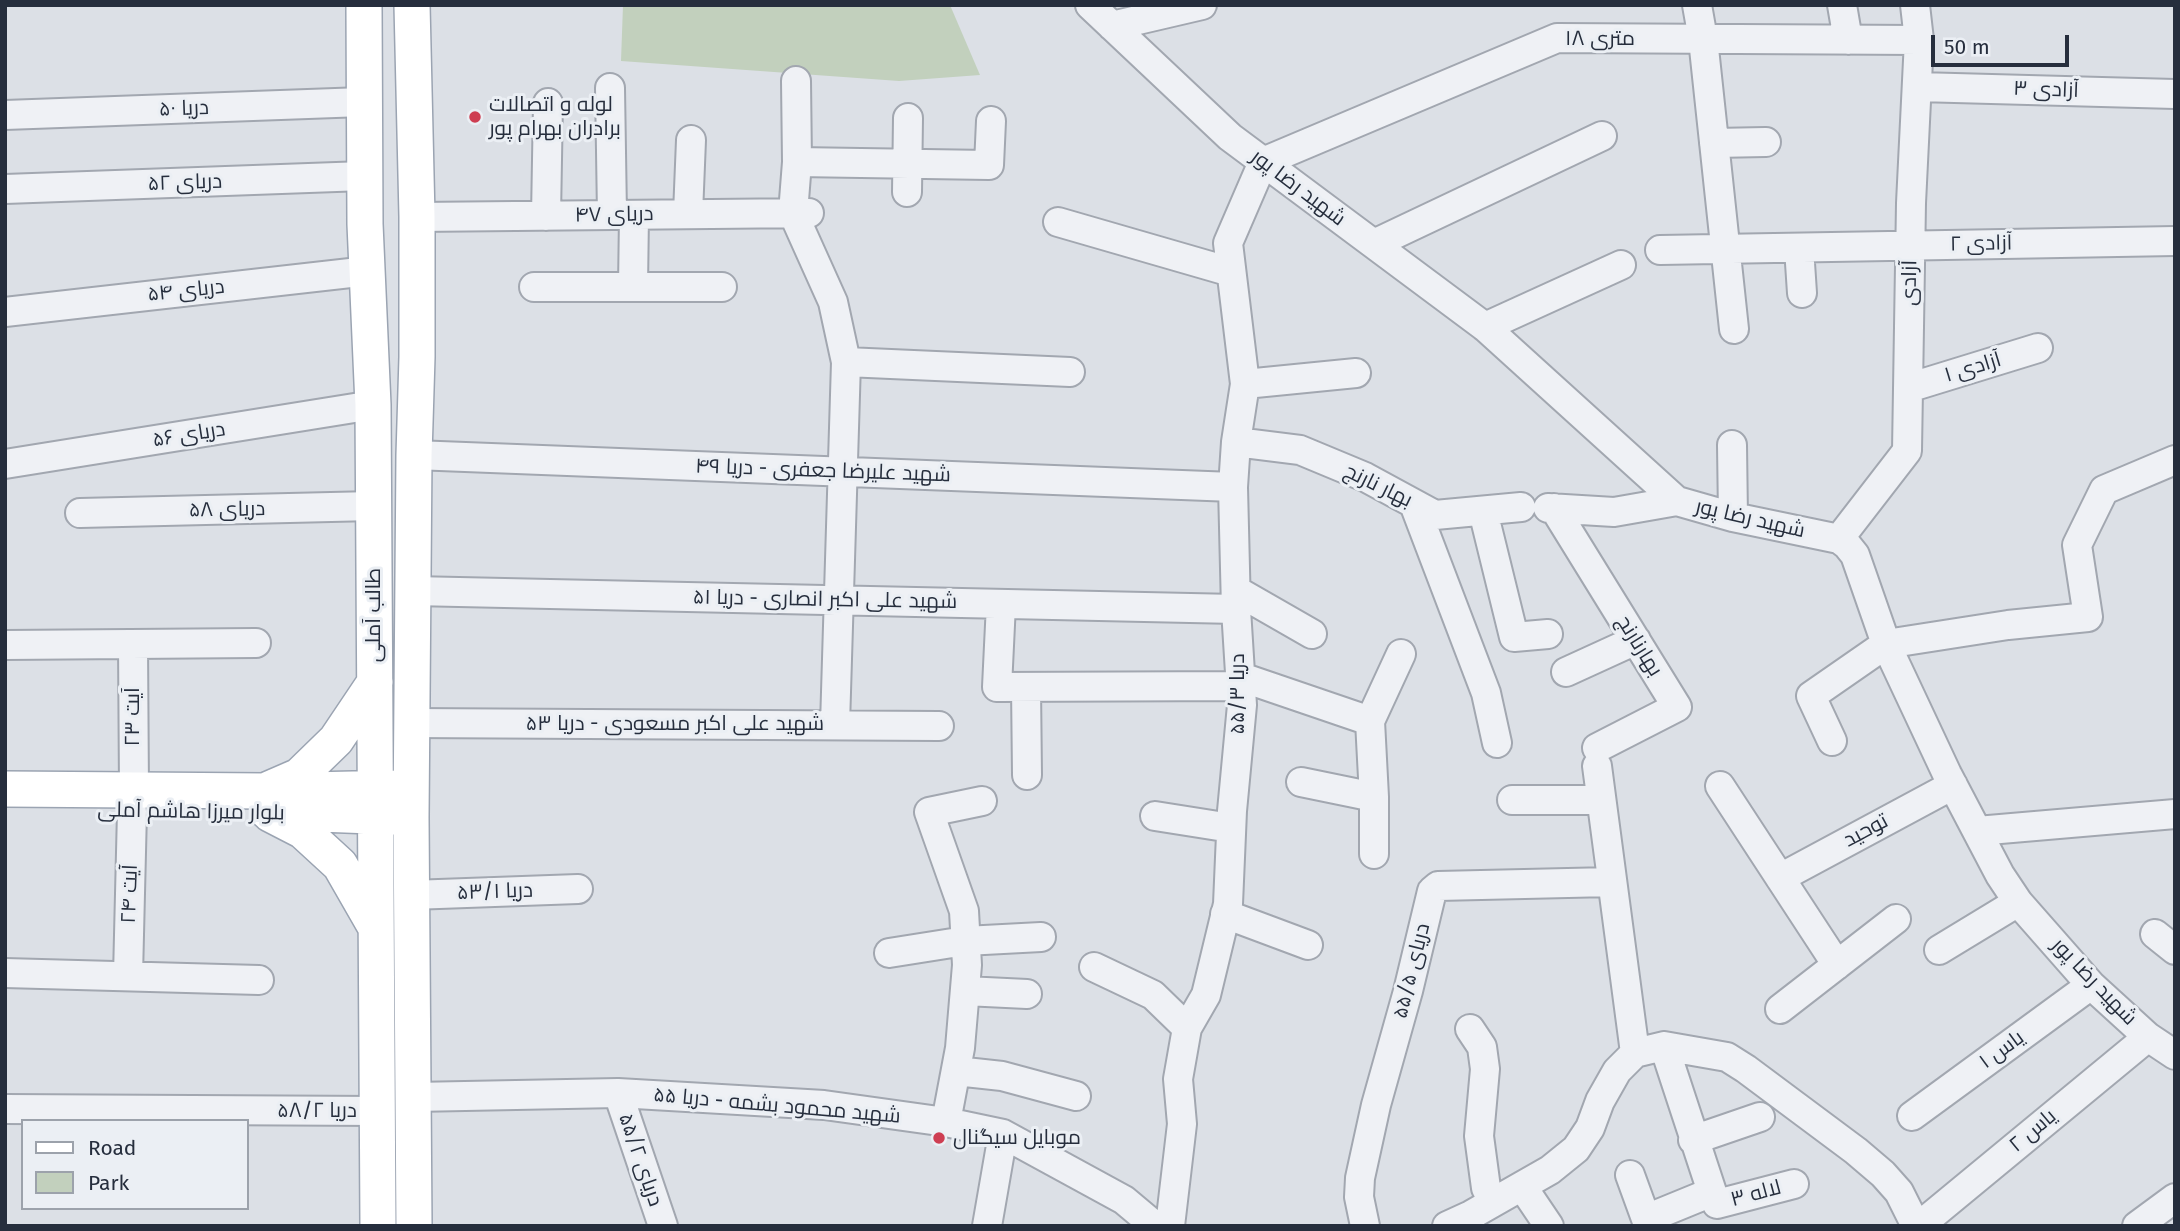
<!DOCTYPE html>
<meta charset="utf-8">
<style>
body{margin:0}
#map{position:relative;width:2180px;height:1231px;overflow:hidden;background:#dce0e6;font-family:"Fira Sans",sans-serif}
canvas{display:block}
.frame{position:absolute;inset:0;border:7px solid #262e3d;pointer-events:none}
.legend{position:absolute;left:21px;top:1119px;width:228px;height:91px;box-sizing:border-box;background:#ebeff4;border:2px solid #9ca2ab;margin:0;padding:9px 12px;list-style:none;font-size:21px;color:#262e3d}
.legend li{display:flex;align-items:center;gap:14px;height:35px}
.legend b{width:35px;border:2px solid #9ca2ab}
.scale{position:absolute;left:1931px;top:35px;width:138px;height:32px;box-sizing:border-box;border:4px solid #262e3d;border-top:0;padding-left:9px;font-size:21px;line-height:24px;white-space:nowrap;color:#262e3d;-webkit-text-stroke:5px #ebeff4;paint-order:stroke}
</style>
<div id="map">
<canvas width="2180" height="1231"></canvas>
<div class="frame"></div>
<ul class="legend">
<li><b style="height:9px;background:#fff"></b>Road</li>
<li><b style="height:19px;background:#c2d0bd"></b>Park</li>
</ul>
<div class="scale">50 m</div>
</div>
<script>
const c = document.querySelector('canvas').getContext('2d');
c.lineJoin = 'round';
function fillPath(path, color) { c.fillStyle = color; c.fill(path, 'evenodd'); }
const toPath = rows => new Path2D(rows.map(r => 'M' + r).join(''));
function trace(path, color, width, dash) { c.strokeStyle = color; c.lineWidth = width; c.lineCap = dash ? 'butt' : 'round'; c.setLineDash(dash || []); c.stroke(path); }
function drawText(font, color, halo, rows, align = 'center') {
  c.font = font + ' "Fira Sans",Cairo,sans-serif'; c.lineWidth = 6; c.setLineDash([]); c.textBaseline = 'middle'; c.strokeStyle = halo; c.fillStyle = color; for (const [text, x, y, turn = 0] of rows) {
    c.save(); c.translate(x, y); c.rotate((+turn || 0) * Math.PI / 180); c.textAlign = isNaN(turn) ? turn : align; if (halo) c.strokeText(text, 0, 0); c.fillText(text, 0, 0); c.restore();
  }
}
fillPath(toPath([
 [623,5,950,5,980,75,899,81,621,61]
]), '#c2d0bd');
const minor = toPath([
 [1090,5,1230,137,1485,327,1677,501,1733,517,1839,539,1847,545,1855,555,1886,644,1947,774,2000,875,2018,902,2091,985,2148,1037,2175,1055],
 [1697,5,1703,39,1734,329],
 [1842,5,1848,40],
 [1112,26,1202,5],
 [796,81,797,162],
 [1918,87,2175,94],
 [610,88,612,215],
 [5,115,363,102],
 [1714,143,1766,142],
 [5,189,364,176],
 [907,192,908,118],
 [688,214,691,140],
 [546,216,548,103],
 [417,217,809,213],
 [1058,222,1231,272],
 [1374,244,1602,136],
 [1799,248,1802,293],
 [1660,250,2175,241],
 [534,287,722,287],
 [633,287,634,215],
 [5,312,368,271],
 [1485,327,1621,265],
 [846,362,1070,372],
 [1245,384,1356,373],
 [1908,388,2038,348],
 [1236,442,1300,450,1365,477,1435,515,1521,507],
 [1732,445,1733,517],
 [414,455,1233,487],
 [5,464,373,405],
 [1414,504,1486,693,1497,743],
 [1548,508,1614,512,1677,501],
 [1554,508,1677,707,1597,748],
 [1483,511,1514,637,1548,634],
 [80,513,373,506],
 [1839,539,1907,451,1911,203,1919,40,1915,5],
 [413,591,1236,609],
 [1237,591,1312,634],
 [1001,604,997,687,1241,686],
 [133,644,134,790],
 [5,645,256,643],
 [1566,672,1636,640],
 [1241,677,1370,721],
 [1026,687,1027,775],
 [412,723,939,726],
 [835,725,846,362,833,302,793,213,797,162,989,165,991,121],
 [1832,741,1811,696,1886,644,2008,625,2088,617,2077,545,2104,490,2175,460],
 [1597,766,1635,1053],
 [1301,782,1374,797],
 [1720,786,1837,965],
 [1512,800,1601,800],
 [1155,816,1231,828],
 [1977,831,2175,814],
 [1374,854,1374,797,1370,721,1401,654],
 [1780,878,1953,785],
 [411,895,578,889],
 [1225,914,1308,945],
 [2155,934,2175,950],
 [1939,950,2018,902],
 [889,953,965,941,1041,937],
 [1094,967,1153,995,1187,1028],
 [5,973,259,980],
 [128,976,132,811],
 [965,991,1027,994],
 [1780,1009,1896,919],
 [1470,1029,1482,1047,1485,1069,1479,1136,1486,1188,1493,1202],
 [1664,1046,1712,1192],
 [956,1071,1002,1076,1076,1096],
 [618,1093,663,1226],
 [414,1097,618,1093,824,1105,946,1122,1003,1134,1124,1200,1155,1226],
 [5,1109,378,1111],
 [1912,1116,2091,985],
 [946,1122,960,1048,967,965,964,911,929,812,982,801],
 [1693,1140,1760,1117],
 [1630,1175,1646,1219,1712,1192,1717,1204,1794,1184],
 [1522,1186,1549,1226],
 [987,1226,1003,1134],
 [1170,1226,1182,1124,1178,1079,1187,1028,1206,995,1228,904,1232,811,1242,705,1236,609,1233,487,1236,442,1245,384,1228,243,1263,162,1557,38,1919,40],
 [1365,1226,1359,1197,1360,1178,1376,1105,1408,991,1432,891,1438,886,1611,882],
 [1447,1226,1471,1215,1550,1170,1576,1149,1590,1128,1600,1101,1617,1071,1635,1053,1664,1046,1727,1057,1746,1069,1856,1151,1883,1174,1899,1192,1916,1226],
 [1919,1226,2148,1037],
 [2137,1226,2175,1198]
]);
const major = toPath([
 [364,5,365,224,373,405,378,1226],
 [412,5,417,217,417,357,414,455,411,817,414,1226],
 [5,789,266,791,397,788],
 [269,789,299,776,336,740,375,682],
 [268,812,397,817],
 [270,814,303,831,340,865,375,926]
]);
trace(minor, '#a2a7b0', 32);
trace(major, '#9ba4b2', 38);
trace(minor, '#eff1f5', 28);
trace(major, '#fff', 35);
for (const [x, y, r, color] of [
 [475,117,7,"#ce3e52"],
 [939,1138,7,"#ce3e52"]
]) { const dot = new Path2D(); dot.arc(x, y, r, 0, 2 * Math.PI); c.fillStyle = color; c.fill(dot); trace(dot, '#ebeff4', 2.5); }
drawText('21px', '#262e3d', '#ebeff4', [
 ["۱۸ متری",1600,39],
 ["آزادی ۳",2046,90,2],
 ["دریا ۵۰",184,109,-2],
 ["دریای ۵۲",185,183,-2],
 ["شهید رضا پور",1298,188,37],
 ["دریای ۴۷",614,215,-1],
 ["آزادی ۲",1981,244,-1],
 ["آزادی",1910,283,-89],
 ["دریای ۵۴",186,291,-6],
 ["آزادی ۱",1973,368,-17],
 ["دریای ۵۶",189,435,-9],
 ["شهید علیرضا جعفری - دریا ۴۹",823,471,2],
 ["بهار نارنج",1378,486,26],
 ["دریای ۵۸",227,510,-1],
 ["شهید رضا پور",1750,519,13],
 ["شهید علی اکبر انصاری - دریا ۵۱",825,600,1],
 ["طالب آملی",374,615,-90],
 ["بهارنارنج",1639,646,58],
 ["دریا ۵۵/۳",1238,694,-90],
 ["آیت ۲۳",133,717,-90],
 ["شهید علی اکبر مسعودی - دریا ۵۳",675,724],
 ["بلوار میرزا هاشم آملی",191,812,1],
 ["توحید",1866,831,-28],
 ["دریا ۵۳/۱",495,892,-2],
 ["آیت ۲۴",130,894,-88],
 ["دریای ۵۵/۵",1412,971,-76],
 ["شهید رضا پور",2094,982,46],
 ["یاس ۱",2002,1050,-36],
 ["شهید محمود بشمه - دریا ۵۵",777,1106,5],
 ["دریا ۵۸/۲",317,1111],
 ["یاس ۲",2033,1131,-40],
 ["دریای ۵۵/۲",640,1160,71],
 ["لاله ۳",1756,1194,-15]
]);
drawText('21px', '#262e3d', '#ebeff4', [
 ["لوله و اتصالات",489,105],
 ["برادران بهرام پور",489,129],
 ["موبایل سیگنال",953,1138]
], 'left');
</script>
